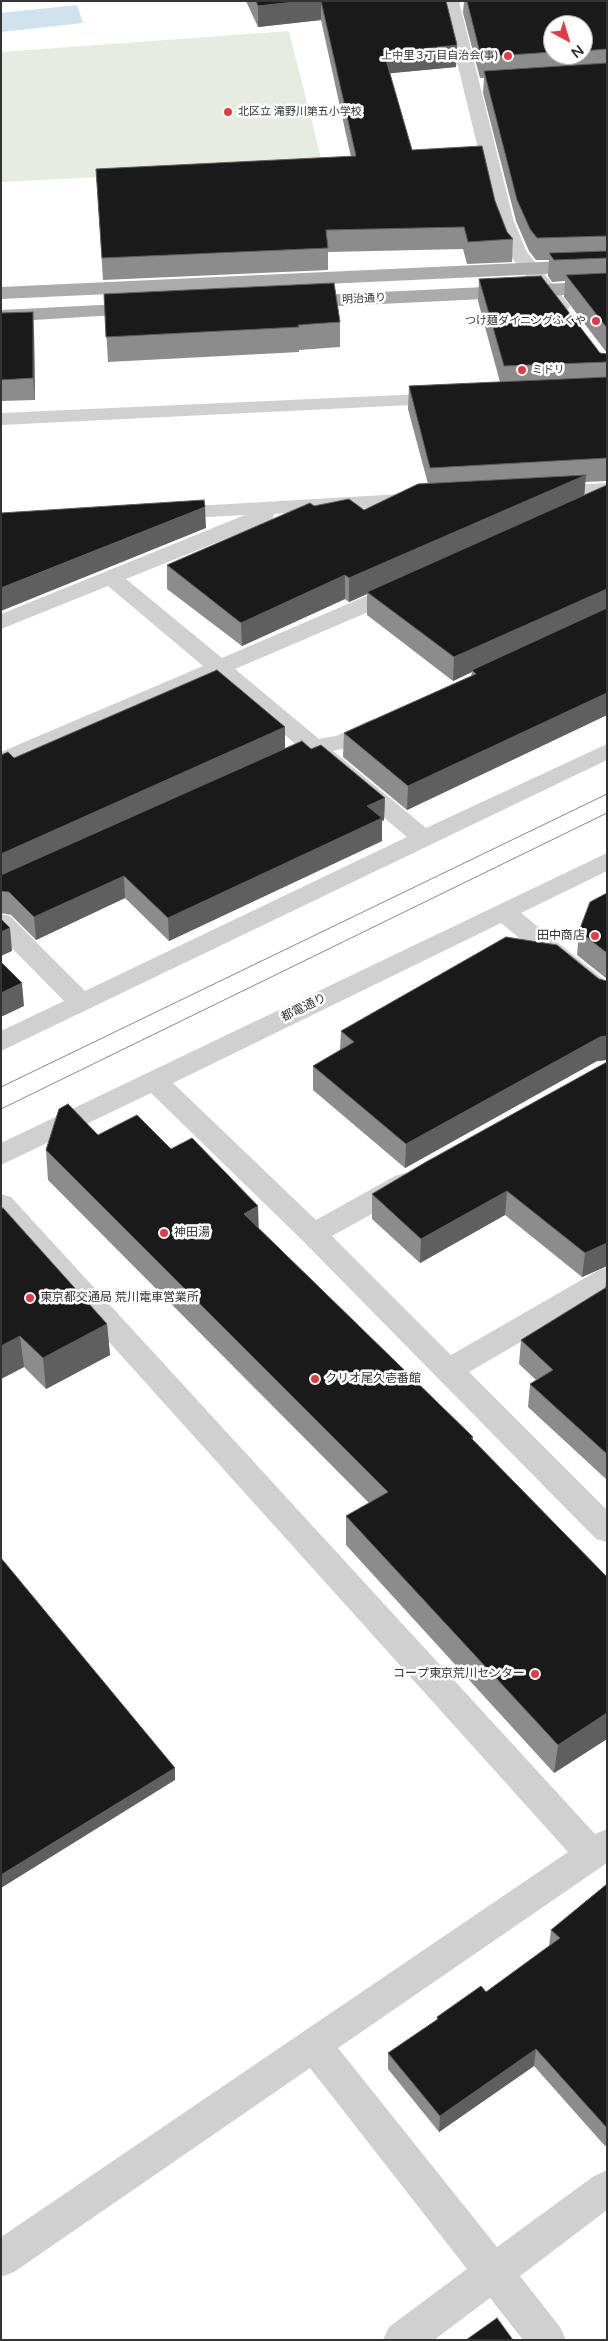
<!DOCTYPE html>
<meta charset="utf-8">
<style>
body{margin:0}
#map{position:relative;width:608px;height:2341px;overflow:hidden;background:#fff;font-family:"Varela Round",sans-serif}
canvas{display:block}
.frame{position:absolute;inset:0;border:2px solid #333;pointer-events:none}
.north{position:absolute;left:543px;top:15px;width:50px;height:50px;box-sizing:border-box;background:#fff;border:1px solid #adadad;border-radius:50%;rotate:141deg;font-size:14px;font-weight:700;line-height:20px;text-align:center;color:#333}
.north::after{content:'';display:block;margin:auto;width:18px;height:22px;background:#e63946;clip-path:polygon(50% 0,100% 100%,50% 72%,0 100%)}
</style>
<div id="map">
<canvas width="608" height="2341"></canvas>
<div class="frame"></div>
<div class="north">N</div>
</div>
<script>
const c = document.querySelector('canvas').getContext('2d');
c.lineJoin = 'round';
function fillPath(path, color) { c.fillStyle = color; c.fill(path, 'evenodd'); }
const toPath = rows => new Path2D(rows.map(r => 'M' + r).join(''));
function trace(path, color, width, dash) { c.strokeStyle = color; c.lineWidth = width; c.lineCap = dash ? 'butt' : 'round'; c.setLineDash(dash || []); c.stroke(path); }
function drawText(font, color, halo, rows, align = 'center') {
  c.font = font + ' "Varela Round","Noto Sans JP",sans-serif'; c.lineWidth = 5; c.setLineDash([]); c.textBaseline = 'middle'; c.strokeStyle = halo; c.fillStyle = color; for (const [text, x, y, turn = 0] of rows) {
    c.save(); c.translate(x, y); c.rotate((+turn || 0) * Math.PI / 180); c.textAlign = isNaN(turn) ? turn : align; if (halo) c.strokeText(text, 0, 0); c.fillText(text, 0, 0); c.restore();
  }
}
fillPath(toPath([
 [289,31,323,166,1,182,1,52]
]), '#e6ecdf');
fillPath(toPath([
 [77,5,83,23,1,32,1,13]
]), '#cfe2ee');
fillPath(toPath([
 [442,1,459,1,514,222,527,252,570,306,567,310,553,310,508,253,496,222,442,1],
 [445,393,452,395,455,399,452,403,1,425,1,413,445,393],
 [607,483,607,495,548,498,540,497,537,492,540,487,548,486,607,483],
 [418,493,426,494,429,499,426,504,274,514,272,520,126,579,222,658,392,585,400,583,408,585,411,590,408,595,235,669,319,739,336,736,370,720,378,718,386,720,390,725,386,730,350,747,333,751,426,828,607,744,607,760,1,1051,1,1031,64,1001,1,937,1,914,10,916,85,991,407,837,312,757,285,769,277,771,269,769,265,764,269,759,298,746,216,677,1,768,1,752,203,666,108,586,1,629,1,614,245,515,169,519,161,518,158,513,161,508,418,493],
 [607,853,607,871,521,913,607,982,607,1005,598,1002,501,923,173,1083,316,1220,395,1176,405,1173,415,1176,419,1183,415,1190,332,1236,451,1355,597,1271,607,1267,607,1292,469,1372,607,1510,607,1542,596,1539,303,1241,151,1093,1,1165,1,1143,607,853],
 [1,1194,11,1197,595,1834,607,1829,607,1863,338,2048,497,2247,594,2176,607,2170,607,2210,520,2276,560,2327,566,2340,523,2340,490,2298,434,2340,383,2340,389,2327,467,2269,310,2068,14,2272,1,2277,1,2237,568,1852,1,1222,1,1194]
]), '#d0d0d0');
fillPath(toPath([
 [607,259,607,271,1,299,1,287,607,259],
 [607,281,607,293,299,308,292,306,289,302,292,298,299,296,607,281],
 [141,303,148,305,151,309,148,313,1,322,1,310,141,303]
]), '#ababab');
trace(toPath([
 [1,1087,607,794],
 [1,1109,607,813]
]), '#888', 1);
fillPath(toPath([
 [246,1,446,1,457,45,456,67,389,73,412,150,495,201,507,232,513,239,512,262,467,264,463,249,328,252,328,270,103,280,96,169,351,157,321,20,258,27],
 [464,1,607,1,607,353,564,297,565,281,552,282,548,276,549,260,536,260,529,251,516,221,483,93,484,78,480,78,463,13],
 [553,25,583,25,583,55,553,55],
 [479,279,600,353,607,354,607,481,585,482,584,495,607,485,607,715,407,810,343,757,344,733,471,676,472,672,453,681,367,615,367,594,349,602,345,599,242,646,167,589,167,565,314,506,364,510,428,484,408,409,409,386,500,382,478,301],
 [104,294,340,322,340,347,299,350,299,352,108,362],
 [1,313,34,333,35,400,1,401],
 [285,727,285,749,311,749,385,798,384,820,382,821,382,841,169,941,125,898,36,940,11,915,1,913,1,755,14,758],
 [607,893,607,979,577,955,579,931],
 [599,979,607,981,607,1060,597,1061,405,1168,313,1090,313,1066,340,1050,341,1031],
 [607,1062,607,1266,582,1277,505,1215,420,1263,372,1219,372,1194],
 [98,1135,171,1149,258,1228,473,1437,473,1440,607,1577,607,1739,554,1773,346,1545,346,1516,369,1503,48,1180,46,1150],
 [1,1209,107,1324,110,1355,46,1389,24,1367,1,1379],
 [607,1275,607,1480,528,1407,530,1384,536,1380,519,1364,521,1340,605,1288],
 [607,1884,607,2144,605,2146,534,2066,439,2132,388,2069,388,2053,437,2020,437,2017,486,1992,549,1946,551,1930]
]), '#8c8c8c');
fillPath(toPath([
 [303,1,321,1,321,20,258,27,258,6],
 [457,45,456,67,383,74,384,53],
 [33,312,34,333,35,400,33,378],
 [586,475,584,498,367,592,367,594,349,602,349,578],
 [205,507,206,528,1,611,1,588],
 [345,575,345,599,242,646,241,623],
 [607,589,606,611,472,670,472,672,453,681,454,657],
 [607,693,607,715,407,810,408,786],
 [285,727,285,750,1,878,1,854],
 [385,798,384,820,382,821,382,841,169,941,168,918,367,806],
 [124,876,125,898,36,940,34,917],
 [10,928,12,951,1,956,1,932],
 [22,983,24,1006,1,1017,1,993],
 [607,1036,607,1060,597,1061,405,1168,406,1144,600,1037],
 [507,1191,505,1215,420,1263,421,1239],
 [258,1206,259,1235,244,1214],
 [607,1243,607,1266,582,1277,585,1253],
 [107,1324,110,1355,46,1389,43,1358],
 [20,1336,24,1367,1,1379,1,1346],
 [607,1713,607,1739,554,1773,558,1745],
 [175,1768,175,1780,1,1888,1,1875],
 [536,2049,534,2066,439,2132,440,2116]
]), '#5f5f5f');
const building = toPath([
 [256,1,303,1,258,6,256,1],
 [321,1,446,1,457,45,384,53,412,150,482,146,495,201,507,232,513,239,468,242,464,227,326,230,328,248,102,258,96,169,356,156,321,1],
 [467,1,607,1,607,49,583,51,583,25,553,25,553,52,481,57,467,1],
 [607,63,607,236,537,238,530,229,517,200,484,71,607,63],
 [607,251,607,258,554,260,549,253,607,251],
 [607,273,607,328,566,275,607,273],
 [541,276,600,353,607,354,607,362,504,366,479,279,541,276],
 [334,283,340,322,298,325,299,327,106,337,104,294,334,283],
 [33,312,33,378,1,380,1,313,33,312],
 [607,377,607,458,430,468,409,386,607,377],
 [586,475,349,578,345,575,241,623,167,565,310,503,314,506,349,499,364,510,418,484,586,475],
 [607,485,607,589,454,657,367,592,607,485],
 [204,500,205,507,1,588,1,513,204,500],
 [607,608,607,693,408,786,344,733,476,674,472,670,607,608],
 [217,670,285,727,1,854,1,755,8,752,14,758,217,670],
 [302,741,311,749,321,745,385,798,367,806,382,818,168,918,124,876,34,917,9,892,1,891,1,875,302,741],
 [607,893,607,953,579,931,590,902,607,893],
 [1,919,10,928,1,932,1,919],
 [506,937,557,945,599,979,607,981,607,1036,600,1037,406,1144,313,1066,354,1042,341,1031,506,937],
 [1,962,22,983,1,993,1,962],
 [607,1062,607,1243,585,1253,507,1191,421,1239,372,1194,426,1162,607,1062],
 [68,1104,98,1135,137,1115,171,1149,192,1138,258,1206,244,1214,473,1437,471,1438,607,1577,607,1713,558,1745,346,1516,388,1492,46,1150,59,1109,68,1104],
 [3,1208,107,1324,43,1358,20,1336,1,1346,1,1209,3,1208],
 [607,1287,607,1454,530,1384,553,1370,521,1340,607,1287],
 [1,1558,175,1768,1,1875,1,1558],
 [607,1884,607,2128,536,2049,440,2116,388,2053,438,2019,437,2017,481,1986,486,1992,560,1938,551,1930,607,1884],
 [497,2318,513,2340,466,2340,497,2318]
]);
fillPath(building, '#1a1a1a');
trace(building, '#5f5f5f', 1);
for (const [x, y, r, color] of [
 [508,56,5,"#e63946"],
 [228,112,5,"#e63946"],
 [596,321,5,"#e63946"],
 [522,370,5,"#e63946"],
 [595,936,5,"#e63946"],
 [164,1233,5,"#e63946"],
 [30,1298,5,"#e63946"],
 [315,1379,5,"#e63946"],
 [535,1674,5,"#e63946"]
]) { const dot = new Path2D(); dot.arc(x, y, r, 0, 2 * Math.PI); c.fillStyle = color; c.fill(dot); trace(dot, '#fff', 2); }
drawText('11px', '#333', '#fff', [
 ["上中里３丁目自治会(事)",498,56],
 ["北区立 滝野川第五小学校",238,112,"left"],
 ["つけ麺ダイニングふくや",586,321],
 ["ミドリ",532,370,"left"]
], 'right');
drawText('11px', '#333', '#fff', [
 ["明治通り",364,299,-3]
]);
drawText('12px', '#333', '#fff', [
 ["田中商店",585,936,"right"],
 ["神田湯",174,1233],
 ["東京都交通局 荒川電車営業所",40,1298],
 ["クリオ尾久壱番館",325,1379],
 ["コープ東京荒川センター",525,1674,"right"]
], 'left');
drawText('12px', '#333', '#fff', [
 ["都電通り",304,1008,-26]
]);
</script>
